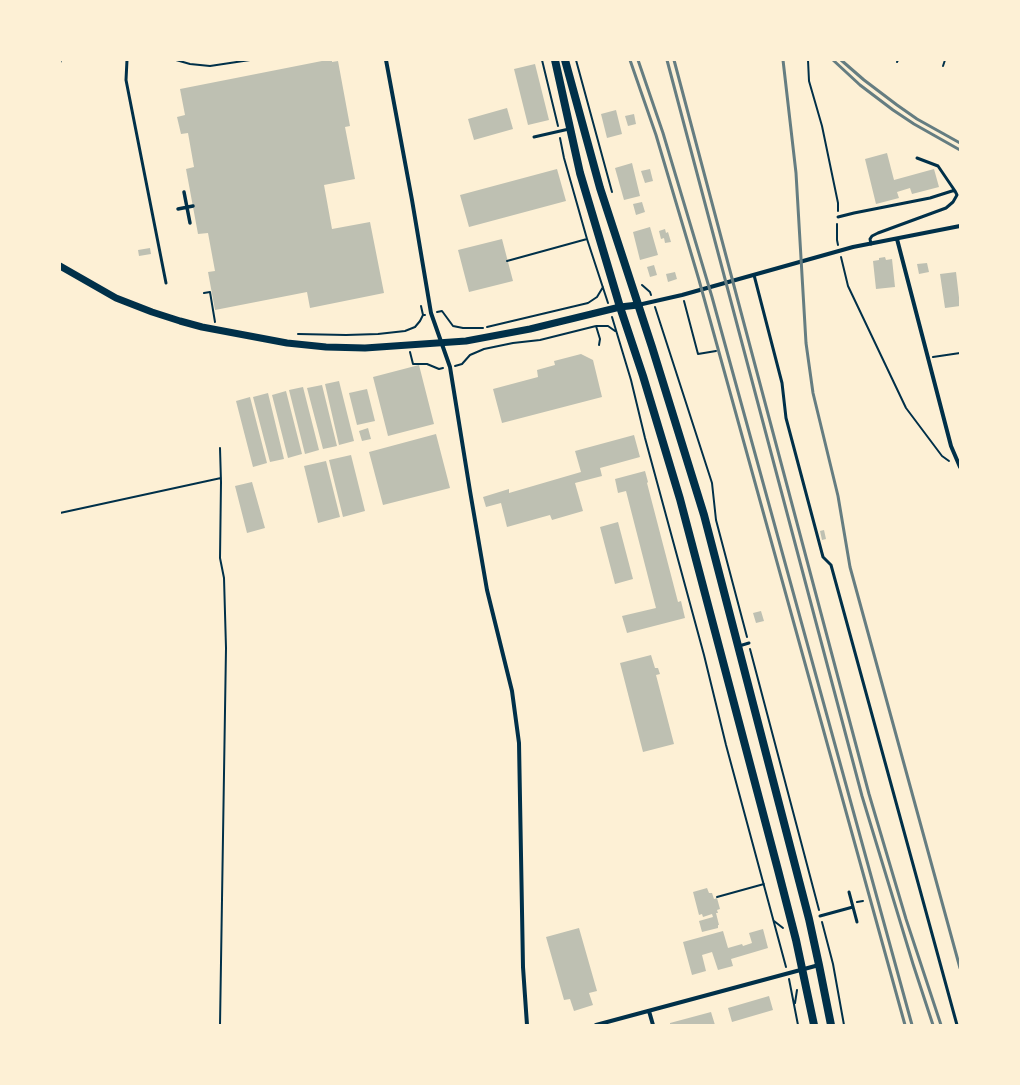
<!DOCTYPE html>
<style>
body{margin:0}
#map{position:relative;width:1020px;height:1085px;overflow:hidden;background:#fdf0d5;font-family:Inter,sans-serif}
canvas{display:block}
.frame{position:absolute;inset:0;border:61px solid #fdf0d5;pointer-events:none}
</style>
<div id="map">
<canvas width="1020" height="1085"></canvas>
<div class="frame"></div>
</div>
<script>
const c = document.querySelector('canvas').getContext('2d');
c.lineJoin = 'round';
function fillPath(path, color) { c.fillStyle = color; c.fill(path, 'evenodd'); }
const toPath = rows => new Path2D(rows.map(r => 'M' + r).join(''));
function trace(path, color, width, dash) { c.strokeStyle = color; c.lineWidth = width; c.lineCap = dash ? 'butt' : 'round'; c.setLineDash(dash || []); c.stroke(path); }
fillPath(toPath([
 [327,60,332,60,332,62,338,61,350,126,345,127,355,179,324,185,332,229,370,222,384,293,310,308,307,292,215,310,208,272,215,271,208,233,198,234,186,169,194,167,188,133,181,134,177,117,185,115,180,89],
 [535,64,549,120,528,125,514,69],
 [507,108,513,129,474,140,468,119],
 [616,110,622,134,607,138,601,114],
 [634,114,636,124,628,126,625,116],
 [887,153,894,180,934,169,939,187,912,194,910,188,897,192,899,198,876,204,865,159],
 [632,163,640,196,624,200,615,168],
 [557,169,566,201,469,227,460,195],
 [650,169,653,181,645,183,641,171],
 [642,202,645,212,636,215,633,204],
 [650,227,658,255,640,260,633,232],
 [665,229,666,233,668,232,671,242,665,243,664,238,661,239,659,231],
 [502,239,513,281,469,292,458,250],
 [150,248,151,254,139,256,138,250],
 [885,257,886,260,892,259,895,287,876,289,873,261,879,260,879,258],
 [927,263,929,272,919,274,917,264],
 [654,265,657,275,650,277,647,267],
 [675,272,677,279,668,282,666,274],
 [956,272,960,306,945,308,940,274],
 [581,354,593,360,602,397,502,423,493,389,538,377,537,370,555,365,554,361],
 [419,365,434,424,388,436,373,377],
 [339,381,354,441,339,445,325,384],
 [322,385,337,446,323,449,307,388],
 [303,387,319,450,305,454,289,390],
 [367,389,375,421,357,425,349,393],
 [286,391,302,454,288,458,272,395],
 [268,393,284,459,270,462,253,397],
 [250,397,267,463,253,467,236,401],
 [368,428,371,439,362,441,359,431],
 [436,434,450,488,383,505,369,452],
 [634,435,640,457,600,468,602,476,575,483,583,511,552,520,550,515,507,527,501,503,486,507,483,497,509,489,509,493,581,472,575,451],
 [351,455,365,511,343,517,329,460],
 [326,461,340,517,318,523,304,466],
 [645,471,648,482,647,483,678,602,681,601,685,618,627,633,622,616,656,608,626,491,618,493,615,479],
 [252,482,265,528,247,533,235,486],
 [618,522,633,579,615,584,600,527],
 [824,530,826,539,822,540,820,531],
 [761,611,764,621,756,623,753,613],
 [651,655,655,668,658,668,660,674,656,675,674,744,643,752,620,663],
 [707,888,709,893,712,893,714,899,717,898,720,909,717,910,718,913,716,913,719,925,718,925,718,928,702,932,699,921,713,917,712,914,703,917,702,914,699,915,693,892],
 [579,928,597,991,589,993,593,1005,574,1011,570,999,564,1000,546,937],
 [763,929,768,948,731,959,733,966,718,970,712,952,702,955,706,971,692,975,683,942,723,931,728,948,742,944,743,946,752,943,749,933],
 [769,996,773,1010,732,1022,728,1008],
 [711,1012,715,1025,670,1025,670,1023]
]), '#bec0b2');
trace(toPath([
 [176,60,190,64,210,66,250,60],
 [542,60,558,126],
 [576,60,612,192],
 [808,60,809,81,822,126,838,203,838,211],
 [897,62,898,60],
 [60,63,61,60],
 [943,66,945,60],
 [560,138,564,158,587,239,608,303],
 [837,224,837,240,838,245],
 [841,257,848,286,906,408,942,456,949,461],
 [507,261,587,239],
 [642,285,650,292,651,295],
 [204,293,210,292,215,322],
 [684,301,698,354,716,351],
 [421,306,423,315],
 [655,307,712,483,716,520,747,637],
 [437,312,442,311,453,326,463,328,483,328],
 [612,317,631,380,645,438,704,655,726,745,786,967],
 [596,326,600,339,599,345],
 [487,327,588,303,597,297,603,287],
 [298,334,346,335,378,334,405,331,415,327,420,321,423,315,425,315],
 [410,352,413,364,427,364,439,369,443,368],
 [933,357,960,353],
 [455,366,462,364,470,355,484,349,513,343,540,340,596,326,608,326,615,331],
 [60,513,221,478],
 [750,649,819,910],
 [717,897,764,884],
 [857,902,863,901],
 [774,921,783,928],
 [822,922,833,964,844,1025],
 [789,979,798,1025],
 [795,1003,797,990],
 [220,1025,226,648,224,578,220,558,221,482,220,448]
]), '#003049', 2);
trace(toPath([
 [127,60,126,80,166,283],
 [534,137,569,129],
 [917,158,938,166,955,191],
 [838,217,854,213,930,198,952,191,955,191,957,195,953,202,946,208,878,233,872,236,870,239,871,244],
 [754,275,782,383,786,418,823,557,831,565,957,1025],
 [739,646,749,643],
 [849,892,857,922],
 [820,916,853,907]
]), '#003049', 3);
trace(toPath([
 [184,192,190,223],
 [178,209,193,206]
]), '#003049', 3.5);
trace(toPath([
 [386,60,412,200,431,313,450,367,470,491,487,590,512,691,519,743,523,967,527,1025],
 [897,239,951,446,960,467],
 [638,305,682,295,853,247,960,226],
 [649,1011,653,1025],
 [596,1025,819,965]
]), '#003049', 4);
trace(toPath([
 [60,266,116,298,152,312,180,321,202,327,287,343,326,347,365,348,466,341,530,329,620,307,638,305]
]), '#003049', 7);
trace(toPath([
 [555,60,580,173,620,307,643,376,680,499,778,870,796,940,814,1025],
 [565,60,600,188,652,347,704,515,809,919,819,965,831,1025]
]), '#003049', 8);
trace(toPath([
 [630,60,656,135,699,280,905,1025],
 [638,60,663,133,712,297,912,1025],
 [667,60,862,796,913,964,933,1025],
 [674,60,869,794,906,919,941,1025],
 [783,60,796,173,806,343,813,393,838,496,850,567,960,968],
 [833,60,860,85,893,110,914,124,960,150],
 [841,60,864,80,897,105,917,119,960,143]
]), '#657d81', 3);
</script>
